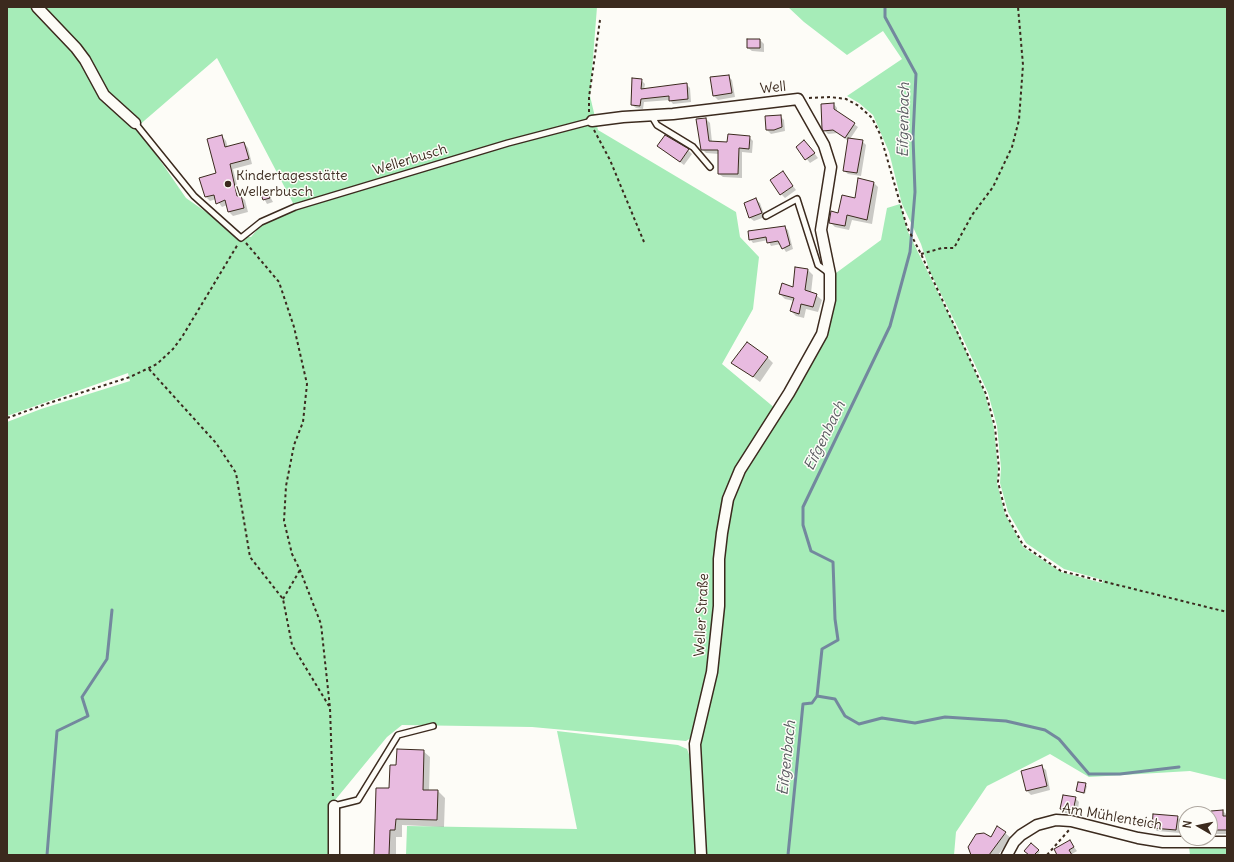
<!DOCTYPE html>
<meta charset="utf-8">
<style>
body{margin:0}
#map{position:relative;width:1234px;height:862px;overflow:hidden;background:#fdfcf7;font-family:Delius,sans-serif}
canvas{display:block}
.frame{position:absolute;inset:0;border:8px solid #3b2a1e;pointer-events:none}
.north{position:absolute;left:1178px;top:806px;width:40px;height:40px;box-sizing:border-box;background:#fdfcf7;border:1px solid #afa8a0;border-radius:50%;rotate:279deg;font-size:11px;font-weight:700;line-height:16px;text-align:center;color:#3b2a1e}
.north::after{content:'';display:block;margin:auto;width:14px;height:18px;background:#3b2a1e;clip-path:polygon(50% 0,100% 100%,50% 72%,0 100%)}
</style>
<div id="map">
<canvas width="1234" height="862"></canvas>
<div class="frame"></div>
<div class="north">N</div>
</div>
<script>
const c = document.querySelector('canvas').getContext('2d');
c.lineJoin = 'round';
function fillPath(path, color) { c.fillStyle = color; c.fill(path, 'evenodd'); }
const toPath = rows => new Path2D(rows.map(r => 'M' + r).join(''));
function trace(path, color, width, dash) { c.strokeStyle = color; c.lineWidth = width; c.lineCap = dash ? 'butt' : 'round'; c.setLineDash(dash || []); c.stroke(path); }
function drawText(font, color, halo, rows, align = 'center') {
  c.font = font + ' Delius,sans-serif'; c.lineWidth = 3; c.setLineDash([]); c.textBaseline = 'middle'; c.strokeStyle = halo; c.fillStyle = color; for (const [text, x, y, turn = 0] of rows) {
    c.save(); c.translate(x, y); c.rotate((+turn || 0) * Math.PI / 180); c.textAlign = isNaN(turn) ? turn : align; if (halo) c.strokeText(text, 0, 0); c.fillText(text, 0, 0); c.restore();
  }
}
fillPath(toPath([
 [7,7,597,7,590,96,595,117,507,141,294,205,217,58,137,127,186,198,239,235,251,237,262,224,298,209,509,145,596,122,598,130,736,212,740,237,759,257,753,309,722,364,776,409,727,498,710,671,694,736,686,741,532,727,402,725,387,737,331,805,333,855,7,855,7,422,41,409,130,381,128,373,7,416],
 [788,7,1227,7,1227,780,1190,771,1089,777,1050,754,987,786,956,832,954,855,703,855,699,745,720,558,730,499,742,469,823,334,832,274,836,273,881,240,887,208,900,204,908,232,956,329,985,394,994,428,998,469,997,483,1005,514,1023,547,1061,572,1102,583,1103,580,1064,569,1026,543,1008,512,1000,483,1001,468,997,426,988,393,958,328,930,272,921,244,902,204,889,152,873,115,859,103,847,96,902,59,883,31,847,55,804,22],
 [557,731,678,745,687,749,690,757,698,829,698,855,406,855,407,826,577,829],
 [1189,847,1227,847,1227,855,1190,855]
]), '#a6ecb8');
fillPath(toPath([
 [748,40,760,40,764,44,764,52,752,51,748,48],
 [728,76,732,80,735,97,718,100,714,96],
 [641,80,645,84,644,90,686,84,690,88,691,102,673,104,670,100,644,102,643,109,636,108,632,105],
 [834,104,837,108,837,112,858,127,850,139,862,141,866,145,861,176,848,174,844,171,848,141,838,133,828,134,824,130],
 [780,116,784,120,785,131,771,134,767,130],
 [706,119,710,123,712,142,728,144,749,137,753,141,752,153,742,152,742,178,723,177,719,174,719,154,706,153,702,149],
 [222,136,226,141,228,148,244,143,248,148,252,164,233,169,240,196,245,200,248,212,233,216,229,212,227,205,222,207,216,199,210,201,206,197,218,174],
 [808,145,818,158,810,163,797,147],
 [658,146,688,150,692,154,684,165],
 [783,173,796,190,785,198,781,194],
 [873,182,878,187,872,224,852,220,849,230,835,227,830,222],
 [267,191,273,202,267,204,261,193],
 [756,200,760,203,765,217,754,221,750,218],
 [784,227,788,230,793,249,786,252,781,244,771,246,768,240,753,243,750,239],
 [808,270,813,275,811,293,816,295,822,300,818,312,806,309,804,318,796,316,791,311,794,301,785,299,780,294,793,288],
 [767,357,773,363,760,382,733,362],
 [423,751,430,757,429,791,438,791,445,798,444,827,402,825,402,837,396,837,396,855,375,855,397,766],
 [1042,767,1046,770,1050,790,1031,795,1027,791,1022,771],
 [1085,784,1087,786,1085,794,1079,792,1077,791],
 [1075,798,1079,802,1077,815,1065,813,1062,809],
 [1223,811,1227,815,1227,834,1216,834,1212,830,1212,812],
 [1177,817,1181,821,1180,833,1157,831,1153,827],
 [1005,833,1011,838,998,855,973,855,991,838],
 [1070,842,1077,851,1072,854,1073,855,1059,855],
 [1031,845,1040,852,1037,855,1030,855]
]), '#0003');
trace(toPath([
 [817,696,835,699,845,716,859,724,882,718,915,723,945,717,1006,721,1045,730,1059,739,1089,774,1120,774,1179,767],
 [47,855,57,731,88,716,82,697,107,659,112,610],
 [788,855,803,704,812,703,817,696,822,649,838,640,835,619,833,562,811,551,803,525,803,507,890,326,910,252,915,192,913,137,916,74,885,17,885,7]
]), '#73889e', 3);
const building = toPath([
 [747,39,760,39,760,48,747,48,747,39],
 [729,75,732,93,713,96,710,77,729,75],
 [632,78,642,79,641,89,687,83,688,99,669,101,669,96,641,99,640,106,631,105,632,78],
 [834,103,834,109,855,123,845,138,833,130,823,131,822,129,821,104,834,103],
 [781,115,782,127,774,130,766,130,765,116,781,115],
 [706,118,709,141,727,142,728,134,750,136,749,149,739,148,738,174,718,174,718,150,701,150,696,119,706,118],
 [222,135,225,147,244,142,249,159,230,164,237,196,241,195,244,208,228,212,225,200,216,204,214,195,205,197,199,178,216,173,207,139,222,135],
 [665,135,689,149,680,162,657,146,665,135],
 [848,138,863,140,857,173,843,171,848,138],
 [804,140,815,153,805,160,796,147,804,140],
 [783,171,793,186,780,195,770,180,783,171],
 [858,178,874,182,867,220,847,215,845,226,829,223,831,211,838,213,842,195,855,198,858,178],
 [267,190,270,198,263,200,260,192,267,190],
 [756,198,762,213,749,218,744,203,756,198],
 [785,226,790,245,782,249,778,241,767,243,766,237,749,240,748,231,785,226],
 [795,267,808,269,805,290,817,294,813,307,801,304,799,314,790,311,794,298,779,294,782,283,793,287,795,267],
 [747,342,768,357,753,377,731,363,747,342],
 [397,749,424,750,423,790,438,790,437,820,396,819,395,830,390,830,389,855,374,855,376,788,389,788,390,765,396,765,397,749],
 [1042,765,1047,786,1026,791,1021,771,1042,765],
 [1078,782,1086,783,1084,793,1076,791,1078,782],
 [1063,795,1076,797,1073,811,1060,809,1063,795],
 [1223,810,1223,816,1227,816,1227,830,1211,830,1211,811,1223,810],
 [1153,814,1178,816,1176,830,1152,828,1153,814],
 [997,826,1006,832,989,855,971,855,968,847,976,834,984,833,991,837,997,826],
 [1070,840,1074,847,1069,850,1072,855,1057,855,1054,849,1070,840],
 [1031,843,1039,850,1034,855,1029,855,1024,851,1031,843]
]);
fillPath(building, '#e8bbe0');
trace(building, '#3b2a1e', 1);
const lane = toPath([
 [651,115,657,125,693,147,710,167],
 [135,123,194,196,241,238,261,222,295,207,508,143,592,121],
 [766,216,797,199,818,265,829,273],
 [334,806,358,800,398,735,433,726]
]);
const street = toPath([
 [37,7,76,48,85,60,104,95,135,123],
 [592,121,623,117,673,114,798,99,824,145,831,167,821,230,830,274,830,300,822,334,789,393,740,470,728,499,722,533,719,559,719,606,712,672,695,744,701,855],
 [334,806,334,855],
 [1007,855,1014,842,1021,835,1037,825,1056,820,1071,821,1138,838,1163,842,1227,842]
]);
trace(lane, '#3b2a1e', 8);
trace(street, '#3b2a1e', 13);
trace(toPath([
 [809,98,830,97,846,99,859,106,872,118,880,134,907,227,921,254,986,394,995,427,999,469,998,482,1006,514,1023,545,1061,571,1227,612],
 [589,112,589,97,600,20],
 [594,130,610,160,644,242],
 [246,243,279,282,294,327,307,384,303,422,294,445,286,486,284,521,292,554,300,570,321,624,330,708,333,797],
 [921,254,942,248,954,248,972,215,993,187,1012,147,1019,120,1023,65,1018,7],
 [149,369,216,443,236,473,250,557,283,599,292,645,329,706],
 [7,418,46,404,130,377,157,364,173,349,182,337,238,244],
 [283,599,300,570],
 [1047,855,1069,830]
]), '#3b2a1e', 2, [3, 3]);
trace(lane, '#fdfcf7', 5);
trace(street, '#fdfcf7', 10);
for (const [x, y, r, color] of [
 [228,184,4,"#3b2a1e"]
]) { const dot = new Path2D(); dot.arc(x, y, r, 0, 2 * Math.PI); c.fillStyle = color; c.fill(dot); trace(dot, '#fdfcf7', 1.5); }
drawText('14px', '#3b2a1e', '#fdfcf7', [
 ["Well",773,88,-6],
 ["Wellerbusch",410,160,-17],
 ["Weller Straße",702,615,-87],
 ["Am Mühlenteich",1112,817,10]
]);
drawText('14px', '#3b2a1e', '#fdfcf7', [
 ["Kindertagesstätte",236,176],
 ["Wellerbusch",236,192]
], 'left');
drawText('italic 15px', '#57595e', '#fdfcf7', [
 ["Eifgenbach",904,120,-89],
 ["Eifgenbach",825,436,-64],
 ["Eifgenbach",787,758,-84]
]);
</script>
